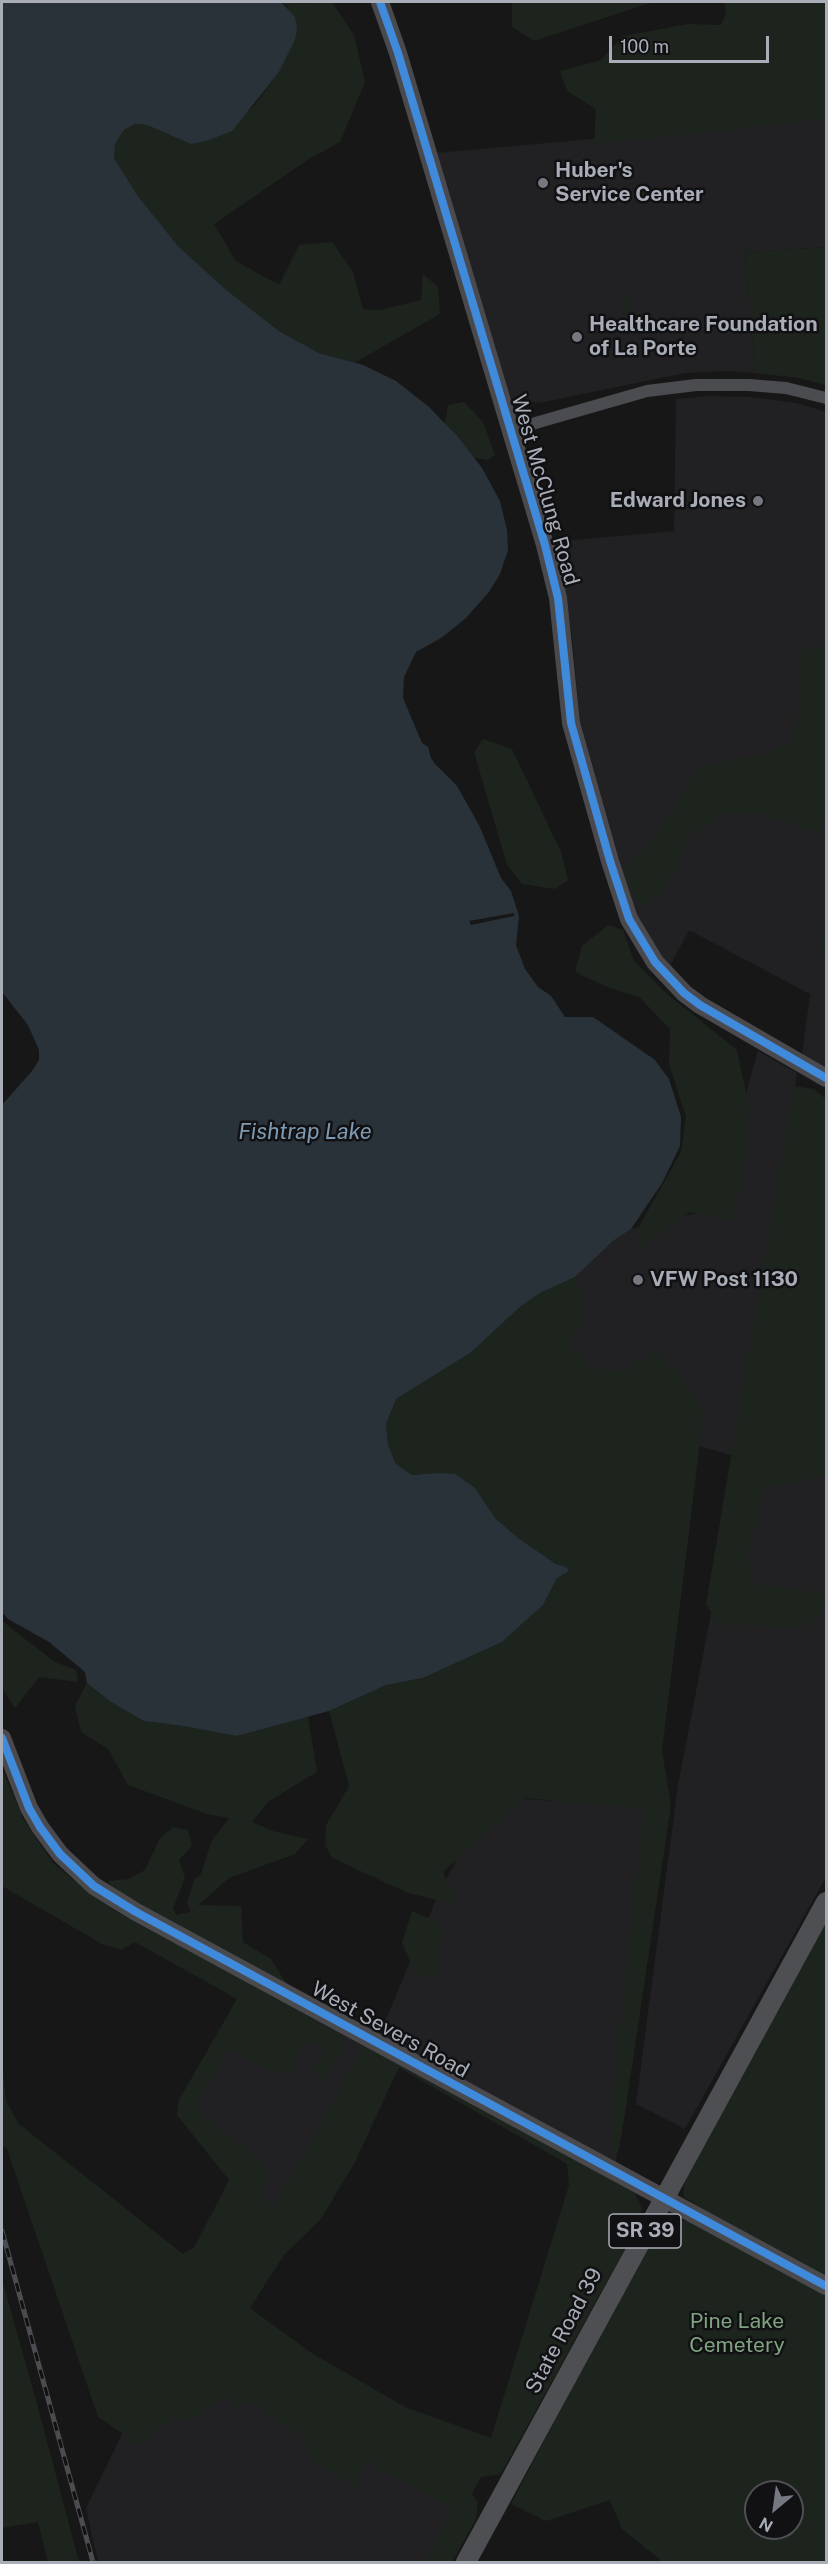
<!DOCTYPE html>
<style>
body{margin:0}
#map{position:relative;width:828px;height:2564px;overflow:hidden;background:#171717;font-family:"Public Sans",sans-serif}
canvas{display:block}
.frame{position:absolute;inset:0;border:3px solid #a8adb8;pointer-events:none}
.north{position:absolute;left:744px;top:2480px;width:60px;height:60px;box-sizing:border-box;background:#111113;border:2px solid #4d4f55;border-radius:50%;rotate:209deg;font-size:16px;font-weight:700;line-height:24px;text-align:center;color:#a8adb8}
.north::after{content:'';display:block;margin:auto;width:21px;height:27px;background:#757880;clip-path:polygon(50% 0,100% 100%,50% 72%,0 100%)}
.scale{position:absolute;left:609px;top:36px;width:160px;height:27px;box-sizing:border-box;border:3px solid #a8adb8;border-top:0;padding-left:8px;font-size:18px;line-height:21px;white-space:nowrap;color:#a8adb8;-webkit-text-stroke:4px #111113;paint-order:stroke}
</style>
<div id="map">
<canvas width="828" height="2564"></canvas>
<div class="frame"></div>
<div class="north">N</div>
<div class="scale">100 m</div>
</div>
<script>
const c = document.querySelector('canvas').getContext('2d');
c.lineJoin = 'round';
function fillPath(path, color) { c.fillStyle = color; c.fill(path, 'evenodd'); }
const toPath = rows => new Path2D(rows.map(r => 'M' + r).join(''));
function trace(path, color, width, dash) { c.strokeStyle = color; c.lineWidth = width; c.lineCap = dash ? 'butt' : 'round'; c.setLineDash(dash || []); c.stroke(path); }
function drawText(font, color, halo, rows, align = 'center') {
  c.font = font + ' "Public Sans",sans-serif'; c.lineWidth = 5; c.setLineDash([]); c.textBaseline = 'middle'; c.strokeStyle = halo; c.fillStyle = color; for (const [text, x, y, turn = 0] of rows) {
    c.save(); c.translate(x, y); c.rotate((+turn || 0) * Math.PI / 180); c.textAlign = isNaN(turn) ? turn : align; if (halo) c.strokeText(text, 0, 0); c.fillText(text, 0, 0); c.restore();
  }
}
fillPath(toPath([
 [826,118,826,247,745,252,755,373,729,371,685,373,539,403,513,400,508,395,436,153],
 [710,396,751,397,797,403,826,412,826,1069,802,1055,810,994,689,930,669,968,634,913,580,720,572,636,552,542,674,531,676,399],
 [758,1051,797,1073,741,1458,586,1414,540,1293,575,1277,613,1241,631,1229,729,1205,748,1085],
 [817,1467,826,1475,826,1877,685,2129,636,2104,678,1785,733,1499],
 [492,1797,655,1807,616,2163,379,2036,440,1890],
 [249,1982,401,2063,355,2162,320,2220,285,2225,177,2115,179,2100],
 [168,2340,476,2519,452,2562,98,2562,86,2508]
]), '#212123');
fillPath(toPath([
 [281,2,300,2,303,4,308,2,332,2,354,35,365,82,340,142,309,159,214,224,236,261,279,285,299,245,332,242,353,272,363,309,380,310,421,300,423,274,438,287,440,314,354,363,319,353,279,331,225,289,178,246,137,195,114,158,115,144,124,130,135,124,147,125,191,144,253,107,279,72,295,40,287,6],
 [512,2,653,2,534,41,512,27],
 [724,2,826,2,826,119,594,144,596,109,567,91,560,71,601,60,623,36,688,24,721,25,726,14],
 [826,247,826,385,799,378,755,373,745,252],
 [625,293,629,296,631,314,624,315,622,296],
 [464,402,483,422,495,455,488,460,475,458,445,424,448,405],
 [826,645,826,764,822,835,760,813,724,813,689,836,675,869,663,889,642,908,622,871,666,823,694,773,712,764,768,754,796,737,800,650],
 [483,739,512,749,561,852,568,880,555,889,522,884,507,865,474,752],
 [826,908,826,958,820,955],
 [608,925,623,930,634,961,667,994,737,1050,749,1106,748,1135,743,1174,731,1221,690,1212,639,1250,637,1230,681,1152,686,1117,669,1064,670,1029,639,997,607,987,575,972,582,946],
 [794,1086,813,1089,826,1099,826,1476,764,1487,747,1556,754,1584,817,1592,826,1598,826,1606,808,1626,719,1625,706,1604],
 [575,1277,585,1312,569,1345,592,1368,627,1371,653,1351,675,1371,704,1409,662,1751,671,1805,625,2113,619,2150,612,2159,613,2092,644,1809,524,1798,443,1872,457,1905,408,1893,332,1858,325,1845,326,1825,349,1786,329,1711,386,1685,423,1678,502,1642,543,1605,557,1578,564,1574,566,1567,556,1564,518,1538,495,1518,475,1488,436,1473,412,1475,396,1464,388,1445,386,1424,396,1399,470,1353,521,1306,540,1293],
 [2,1621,55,1662,76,1670,78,1682,39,1677,15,1708,2,1688],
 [87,1683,111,1702,144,1721,183,1726,237,1736,308,1716,317,1772,269,1801,252,1822,273,1831,308,1839,295,1854,229,1878,198,1905,241,1906,243,1942,271,1959,289,1988,112,1889,108,1881,128,1879,145,1870,160,1838,173,1827,188,1830,192,1846,179,1860,185,1878,173,1908,176,1915,191,1912,187,1903,195,1878,201,1875,211,1842,229,1818,207,1814,128,1785,108,1749,81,1732,75,1706],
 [2,1768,23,1819,53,1863,93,1896,134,1922,308,2013,314,2021,334,2028,340,2033,344,2045,316,2099,314,2098,325,2079,311,2071,324,2050,307,2039,290,2072,278,2074,228,2049,196,2107,201,2114,269,2169,261,2194,273,2207,306,2152,358,2055,365,2050,379,2051,621,2182,635,2193,642,2208,636,2229,502,2472,497,2475,481,2477,472,2494,478,2502,476,2519,452,2562,426,2562,452,2509,368,2461,355,2486,308,2459,310,2453,304,2447,306,2439,248,2400,240,2407,226,2398,192,2419,173,2418,140,2445,98,2417,7,2149,2,2145,2,2061,6,2101,19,2124,183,2254,194,2248,229,2180,177,2115,179,2100,237,1999,135,1942,121,1950,102,1944,2,1886],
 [398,2067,567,2164,569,2185,491,2438,405,2407,310,2352,250,2308,284,2255,320,2220,355,2162],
 [412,1911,442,1924,439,1962,441,1977,417,1977,402,1943],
 [826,1922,826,2277,710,2214,683,2196,685,2179],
 [670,2220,688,2221,826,2295,826,2562,663,2562,622,2529,610,2500,546,2521,511,2504,594,2345,662,2223],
 [756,2492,792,2492,792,2528,756,2528],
 [2,2279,37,2404,79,2562,48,2562,38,2522,2,2528]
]), '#1d241e');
fillPath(toPath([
 [2,2,281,2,295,17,297,27,295,40,279,72,232,131,209,140,191,144,147,125,135,124,124,130,115,144,114,158,137,195,178,246,225,289,279,331,319,353,363,365,396,381,429,407,459,438,482,468,500,501,507,530,508,550,500,574,489,592,465,619,441,638,416,652,404,677,403,698,422,743,428,747,431,758,435,764,457,786,479,825,501,878,511,891,519,916,516,945,525,969,538,987,551,996,565,1017,593,1017,655,1060,669,1079,681,1117,680,1146,662,1183,631,1229,613,1241,575,1277,540,1293,521,1306,470,1353,396,1399,386,1424,388,1445,396,1464,412,1475,436,1473,455,1474,475,1488,495,1518,518,1538,556,1564,566,1567,569,1571,557,1578,543,1605,502,1642,423,1678,386,1685,329,1711,237,1736,183,1726,144,1721,111,1702,87,1683,85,1672,49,1642,8,1619,2,1612,2,1105,32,1071,39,1060,39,1050,28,1025,2,992]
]), '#2a3239');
fillPath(toPath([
 [514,913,514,916,471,925,469,921]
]), '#171717');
trace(toPath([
 [511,430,647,391,696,385,749,385,786,388,826,398]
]), '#4b4c50', 12);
trace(toPath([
 [380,2,398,53,545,545,558,598,571,723,610,861,629,919,655,962,684,993,700,1005,826,1078],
 [2,1738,29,1808,40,1827,60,1854,94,1886,136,1912,826,2286]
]), '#4a4a4e', 18);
trace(toPath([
 [466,2562,826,1902]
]), '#4d4f52', 20);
const rail = toPath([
 [2,2231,93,2562]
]);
trace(rail, '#4b4c4f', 5);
trace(rail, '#111113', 3, [9]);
trace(toPath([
 [380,2,398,53,545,545,558,598,571,723,610,861,629,919,655,962,684,993,700,1005,826,1078],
 [2,1738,29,1808,40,1827,60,1854,94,1886,136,1912,826,2286]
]), '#408adc', 8);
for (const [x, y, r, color] of [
 [543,183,6,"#757880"],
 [577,337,6,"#757880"],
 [758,501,6,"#757880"],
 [638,1280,6,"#757880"]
]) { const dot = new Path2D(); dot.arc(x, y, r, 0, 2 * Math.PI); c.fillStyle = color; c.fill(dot); trace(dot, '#111113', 2); }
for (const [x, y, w] of [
 [645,2231,72]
]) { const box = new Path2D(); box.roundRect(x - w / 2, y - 17, w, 34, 4.5); c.fillStyle = '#111113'; c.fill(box); trace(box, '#a8adb8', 1.5); }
drawText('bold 20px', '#a8adb8', null, [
 ["SR 39",645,2231]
]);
drawText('bold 21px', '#a8adb8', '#111113', [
 ["Huber's",555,171],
 ["Service Center",555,195],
 ["Healthcare Foundation",589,325],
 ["of La Porte",589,349],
 ["Edward Jones",746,501,"right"],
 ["VFW Post 1130",650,1280]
], 'left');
drawText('21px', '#a8adb8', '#111113', [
 ["West McClung Road",545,490,74],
 ["West Severs Road",390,2030,29],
 ["State Road 39",564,2331,-62]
]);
drawText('21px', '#7fa381', '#111113', [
 ["Pine Lake",737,2322],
 ["Cemetery",737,2346]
]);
drawText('italic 22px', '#7f9bb3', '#111113', [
 ["Fishtrap Lake",305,1132]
]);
</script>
